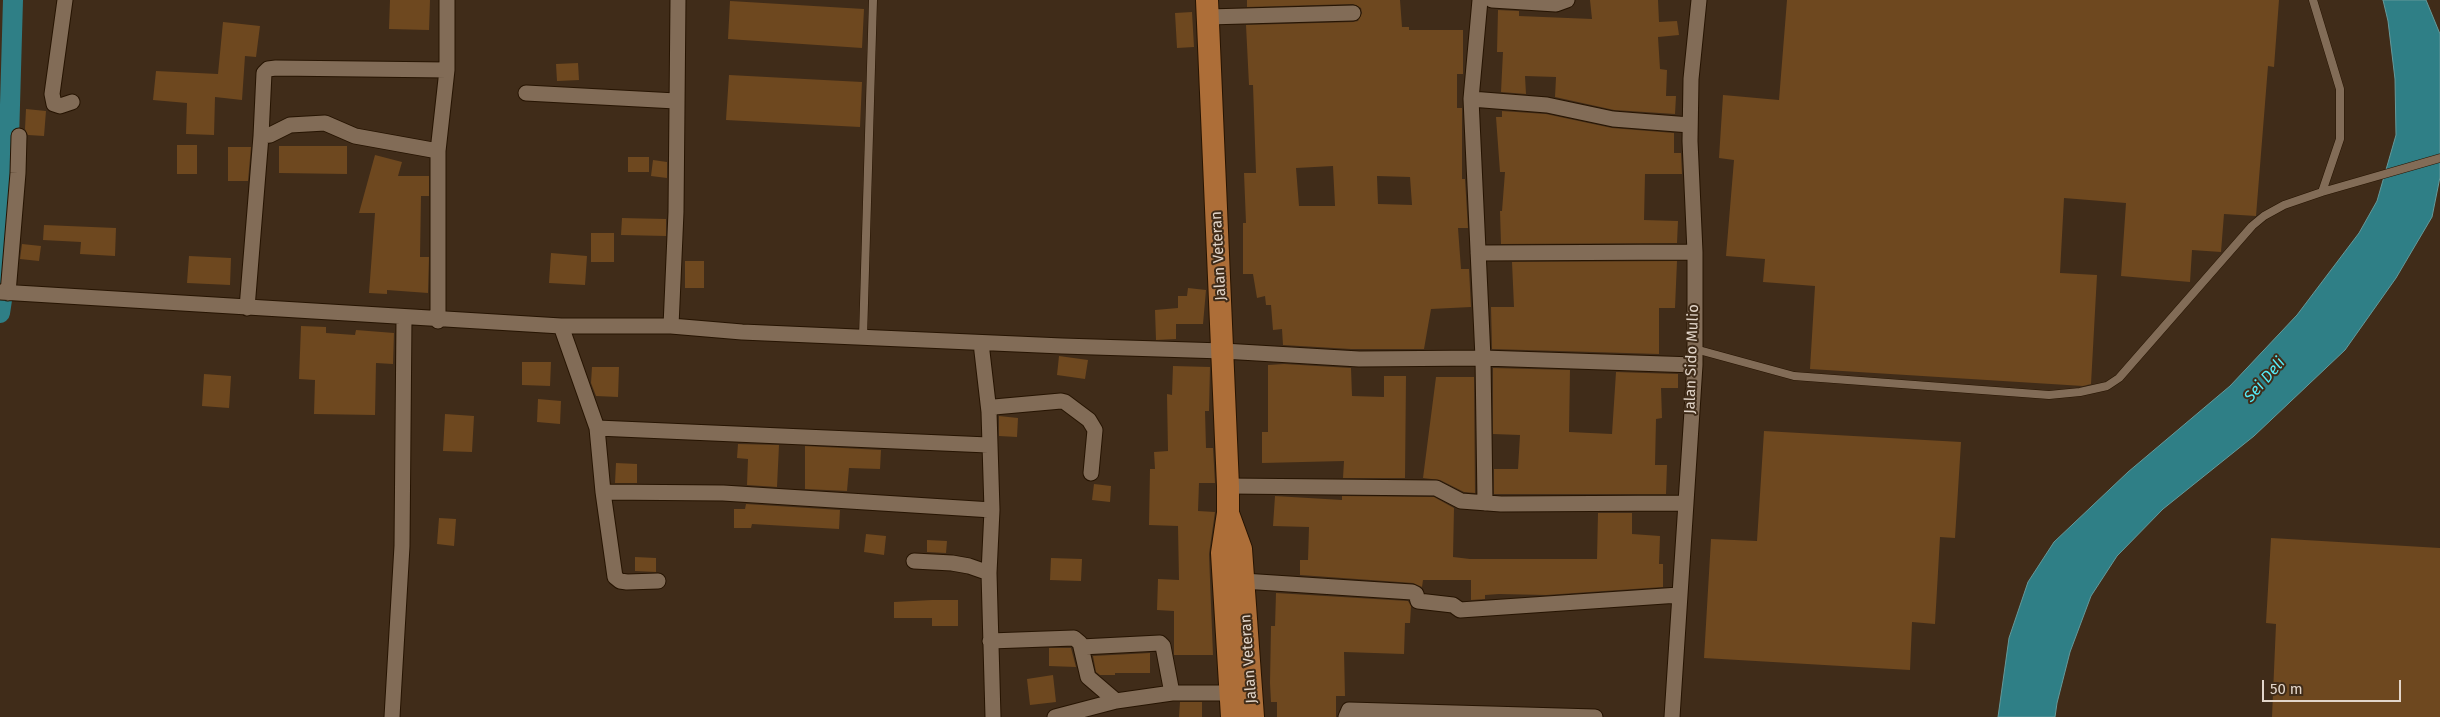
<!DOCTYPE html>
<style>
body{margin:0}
#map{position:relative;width:2440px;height:717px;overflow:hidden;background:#402c19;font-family:"Fira Sans",sans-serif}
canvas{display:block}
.scale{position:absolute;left:2262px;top:680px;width:139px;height:22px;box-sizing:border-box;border:2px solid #e2d5c9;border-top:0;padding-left:6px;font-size:15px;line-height:18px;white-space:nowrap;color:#e2d5c9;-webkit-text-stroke:4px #402c19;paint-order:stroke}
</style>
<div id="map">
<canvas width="2440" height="717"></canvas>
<div class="scale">50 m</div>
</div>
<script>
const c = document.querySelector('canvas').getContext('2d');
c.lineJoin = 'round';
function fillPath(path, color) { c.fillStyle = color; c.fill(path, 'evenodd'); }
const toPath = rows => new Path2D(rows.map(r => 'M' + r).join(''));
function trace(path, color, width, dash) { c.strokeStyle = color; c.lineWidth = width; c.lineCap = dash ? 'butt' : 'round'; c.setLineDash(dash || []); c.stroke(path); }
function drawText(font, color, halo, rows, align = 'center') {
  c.font = font + ' "Fira Sans",sans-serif'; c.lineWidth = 4; c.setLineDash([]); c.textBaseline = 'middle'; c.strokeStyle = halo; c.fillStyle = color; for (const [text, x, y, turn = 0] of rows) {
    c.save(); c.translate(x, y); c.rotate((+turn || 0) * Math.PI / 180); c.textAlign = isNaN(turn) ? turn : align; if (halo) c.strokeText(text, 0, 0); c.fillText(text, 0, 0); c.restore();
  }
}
const water = toPath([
 [2383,0,2426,0,2440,34,2440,177,2432,217,2396,278,2345,350,2254,436,2163,509,2117,556,2091,596,2070,652,2057,703,2055,717,1998,717,2009,638,2028,582,2054,542,2128,472,2230,386,2297,315,2359,233,2377,201,2396,135,2395,79,2388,21,2383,0]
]);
fillPath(water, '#2f7f86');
trace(water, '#65999a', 1);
trace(toPath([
 [0,313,5,280,13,0]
]), '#2f7f86', 20);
fillPath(toPath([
 [390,0,430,0,429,30,389,29],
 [1247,0,1400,0,1402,27,1409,27,1409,30,1463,30,1463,74,1457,74,1457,108,1462,108,1462,179,1465,179,1468,228,1458,228,1461,269,1469,269,1471,307,1431,309,1424,349,1351,349,1283,345,1282,329,1273,330,1271,305,1266,305,1265,296,1257,298,1253,274,1243,274,1243,223,1246,223,1244,173,1256,173,1253,85,1249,85,1246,25,1353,22,1358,21,1362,13,1361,8,1353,4,1247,7],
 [1333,166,1335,206,1299,206,1296,168],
 [1377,176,1410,177,1412,205,1378,204],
 [1590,0,1658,0,1659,22,1677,21,1679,35,1658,37,1660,69,1667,70,1666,96,1676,96,1675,114,1614,110,1555,97,1556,77,1525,76,1526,94,1501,92,1503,52,1497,52,1498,10,1519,11,1519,16,1592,19],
 [1787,0,2279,0,2274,67,2268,66,2256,216,2224,214,2221,252,2192,250,2190,282,2121,276,2126,203,2064,198,2060,273,2097,275,2091,384,2083,386,1810,369,1815,286,1763,282,1765,259,1726,256,1734,160,1719,158,1723,95,1779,100],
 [730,1,864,9,862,48,728,39],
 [1192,12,1194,47,1177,48,1175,13],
 [223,22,260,26,256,57,245,56,242,100,215,97,214,135,186,134,187,103,153,100,156,71,218,74],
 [578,63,579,80,557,81,556,64],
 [729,75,862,82,860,127,726,120],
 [26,109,46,111,44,136,28,135,25,129],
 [1502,111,1546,114,1612,128,1674,133,1674,153,1681,153,1682,174,1645,174,1644,220,1678,221,1677,243,1501,244,1500,211,1502,211,1505,172,1500,172,1496,117,1502,117],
 [177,145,197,145,197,174,177,174],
 [279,146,347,146,347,174,279,173],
 [228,147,251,147,248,181,228,181],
 [375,155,402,162,398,176,429,176,429,196,421,196,420,257,429,257,428,293,387,290,387,294,369,293,375,213,359,213],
 [628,157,649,157,649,172,628,172],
 [653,160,667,162,667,178,651,176],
 [622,218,666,219,666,236,621,235],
 [44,225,116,228,115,256,80,254,81,242,43,240],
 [591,233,614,233,614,262,591,262],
 [22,244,41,246,39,261,20,259],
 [551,253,587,256,585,285,549,283],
 [189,256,231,258,230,285,187,283],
 [685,261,704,261,704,288,685,288],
 [1677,261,1675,308,1659,308,1659,354,1492,349,1491,307,1514,307,1512,262],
 [1188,288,1206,290,1203,324,1176,324,1176,339,1156,340,1155,310,1178,308,1178,296,1187,296],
 [301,326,326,327,326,333,355,335,356,330,394,333,393,364,376,363,375,415,314,414,315,380,299,379],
 [1059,356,1088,360,1085,379,1057,375],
 [522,362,551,362,550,386,522,385],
 [1284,364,1351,368,1352,396,1384,397,1384,376,1406,376,1405,478,1343,478,1344,461,1262,463,1262,432,1268,432,1268,365],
 [1173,366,1210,367,1209,411,1205,411,1206,448,1213,448,1215,483,1199,483,1198,511,1215,512,1209,554,1213,655,1174,655,1174,611,1157,610,1158,579,1179,580,1178,526,1149,525,1150,469,1155,469,1154,452,1168,451,1167,394,1172,395],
 [592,367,619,367,618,397,596,396,591,383],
 [1493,368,1570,370,1569,432,1612,434,1616,372,1678,374,1678,388,1661,388,1662,418,1656,419,1655,465,1667,465,1666,494,1494,494,1494,469,1518,469,1520,435,1493,434],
 [204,374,231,376,229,408,202,406],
 [1436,377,1474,377,1475,493,1464,492,1440,480,1423,478],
 [538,399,561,401,560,424,537,422],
 [445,414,474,416,472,452,443,451],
 [999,416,1018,418,1017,437,999,436],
 [1764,431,1961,442,1955,538,1940,537,1935,624,1912,622,1910,670,1704,658,1711,539,1757,541],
 [738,444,779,445,777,487,747,485,748,459,737,458],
 [805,446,881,450,880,469,849,468,847,491,805,489],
 [616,463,637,464,637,483,615,483],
 [1094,484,1111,486,1110,502,1092,500],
 [1275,496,1342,500,1342,496,1434,497,1454,508,1453,557,1470,559,1597,559,1598,513,1632,513,1632,534,1660,536,1659,564,1663,564,1663,587,1546,595,1499,594,1485,595,1485,599,1471,600,1471,580,1423,580,1422,587,1413,583,1300,575,1300,560,1308,560,1309,527,1273,526],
 [746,504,840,510,839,529,752,524,751,528,734,528,734,509,745,509],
 [439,518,456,519,454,546,437,544],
 [866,534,886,536,884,555,864,552],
 [2271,538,2440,548,2440,717,2272,717,2276,624,2266,623],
 [927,540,947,541,946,553,927,552],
 [635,557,656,558,656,572,635,571],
 [1051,558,1082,559,1081,581,1050,580],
 [1276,593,1408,601,1411,606,1410,623,1405,623,1404,654,1344,652,1345,696,1336,696,1336,717,1277,717,1277,702,1271,702,1270,683,1271,626,1275,626],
 [932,600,958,600,958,626,932,626,932,618,894,618,894,602],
 [1049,648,1071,648,1076,667,1049,666],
 [1150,653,1150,673,1115,673,1115,675,1100,675,1096,672,1093,656],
 [1053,675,1056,702,1030,705,1027,679],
 [1180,702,1202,702,1202,717,1179,717]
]), '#6e481f');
const service = toPath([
 [2313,0,2340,89,2340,139,2322,192],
 [863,337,873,0],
 [1695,349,1794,376,2049,395,2080,392,2107,386,2119,378,2252,226,2264,216,2284,205,2322,192,2440,158]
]);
const minor = toPath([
 [65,0,52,94,54,104,60,106,72,102],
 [1480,0,1471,99,1483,358,1485,503],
 [1492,0,1556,4,1567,0],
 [1208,17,1353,13],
 [526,93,676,101],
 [1471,99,1547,105,1613,119,1690,125],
 [261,136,270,135,290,125,325,123,355,136,438,151],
 [1478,253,1695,252],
 [0,292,561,326,671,326,742,332,1062,346,1223,351,1359,359,1483,358,1695,365],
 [8,293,18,173,19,136],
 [247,308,261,136,264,73,268,69,276,68,447,70],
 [438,321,438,151,447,70,447,0],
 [561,326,597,428,603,492,615,577,620,581,627,582,658,581],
 [671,326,676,212,678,0],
 [981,343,989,412],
 [597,428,988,445],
 [1228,486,1436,488,1461,501,1501,504,1684,503],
 [603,492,723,493,992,510,989,412,994,407,1061,401,1065,402,1089,420,1095,430,1091,473],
 [914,561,952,563,969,566,989,573,993,717],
 [989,573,992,510],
 [1243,581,1412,592,1416,594,1418,601,1453,605,1460,610,1679,595],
 [990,641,1074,638,1080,643,1081,647,1160,643,1163,646,1172,693],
 [1081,647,1088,677,1116,701],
 [392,717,402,546,404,318],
 [1055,717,1116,701,1172,693,1230,693],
 [1346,717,1349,710,1595,717],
 [1672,717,1695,365,1695,252,1690,141,1691,79,1699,0]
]);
const primary = toPath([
 [1207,0,1228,486,1228,513,1222,553,1232,717],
 [1229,516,1241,549,1253,717]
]);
trace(service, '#261402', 9);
trace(minor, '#261402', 17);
trace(primary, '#261402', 24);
trace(service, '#826c57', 8);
trace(minor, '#826c57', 15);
trace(primary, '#ad6e38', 22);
drawText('15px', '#e2d5c9', '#402c19', [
 ["Jalan Veteran",1219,256,-93],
 ["Jalan Sido Mulio",1692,359,-88],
 ["Jalan Veteran",1249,659,-94]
]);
drawText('italic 16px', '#55ecf8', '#402c19', [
 ["Sei Deli",2265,380,-49]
]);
</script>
